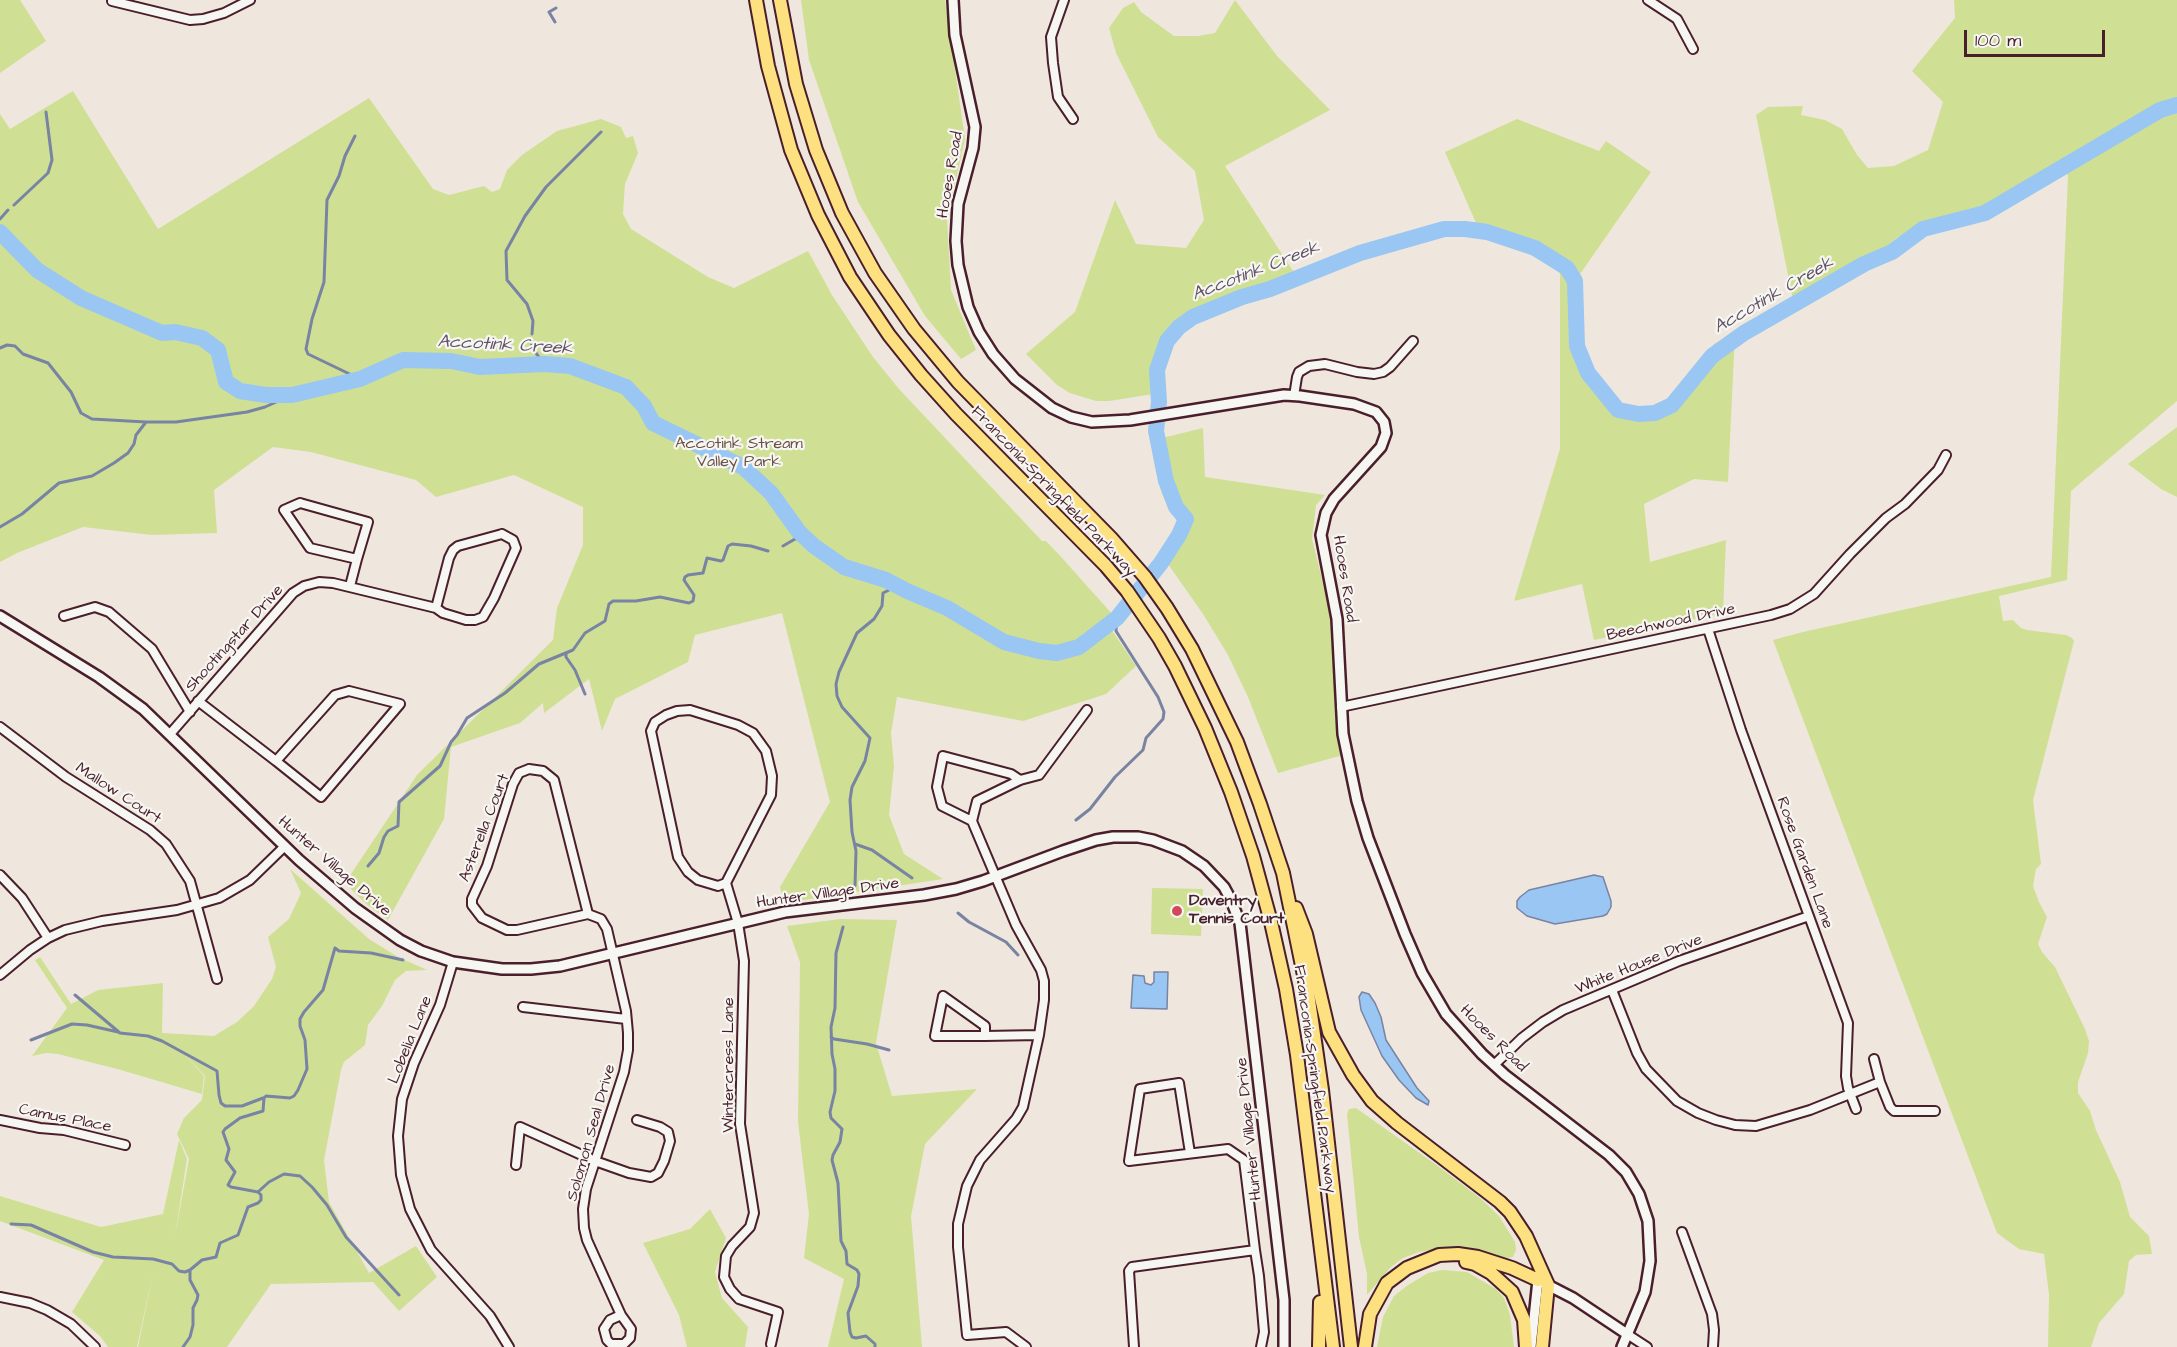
<!DOCTYPE html>
<style>
body{margin:0}
#map{position:relative;width:2177px;height:1347px;overflow:hidden;background:#efe7dd;font-family:"Architects Daughter",sans-serif}
canvas{display:block}
.scale{position:absolute;left:1964px;top:30px;width:141px;height:27px;box-sizing:border-box;border:3px solid #4a1f2b;border-top:0;padding-left:8px;font-size:18px;line-height:21px;white-space:nowrap;color:#4a1f2b;-webkit-text-stroke:4px #f6f6f2;paint-order:stroke}
</style>
<div id="map">
<canvas width="2177" height="1347"></canvas>
<div class="scale">100 m</div>
</div>
<script>
const c = document.querySelector('canvas').getContext('2d');
c.lineJoin = 'round';
function fillPath(path, color) { c.fillStyle = color; c.fill(path, 'evenodd'); }
const toPath = rows => new Path2D(rows.map(r => 'M' + r).join(''));
function trace(path, color, width, dash) { c.strokeStyle = color; c.lineWidth = width; c.lineCap = dash ? 'butt' : 'round'; c.setLineDash(dash || []); c.stroke(path); }
function drawText(font, color, halo, rows, align = 'center') {
  c.font = font + ' "Architects Daughter",sans-serif'; c.lineWidth = 4.5; c.setLineDash([]); c.textBaseline = 'middle'; c.strokeStyle = halo; c.fillStyle = color; for (const [text, x, y, turn = 0] of rows) {
    c.save(); c.translate(x, y); c.rotate((+turn || 0) * Math.PI / 180); c.textAlign = isNaN(turn) ? turn : align; if (halo) c.strokeText(text, 0, 0); c.fillText(text, 0, 0); c.restore();
  }
}
fillPath(toPath([
 [0,0,20,0,46,41,0,73],
 [801,0,945,0,965,139,947,219,951,290,976,350,961,359,925,316,858,202,809,60],
 [1235,0,1277,56,1330,110,1225,166,1295,274,1222,298,1186,315,1162,338,1160,393,1109,401,1096,401,1070,393,1057,385,1026,354,1075,312,1115,200,1136,244,1186,248,1204,220,1195,171,1158,137,1116,53,1109,28,1123,8,1134,2,1141,12,1174,36,1198,36,1215,33],
 [1954,0,2177,0,2177,401,2071,491,2067,580,1999,596,2003,621,2013,620,2021,628,2027,630,2066,635,2072,638,2074,641,2033,800,2041,864,2036,869,2033,886,2039,902,2047,917,2038,944,2042,952,2055,967,2085,1029,2089,1041,2088,1053,2078,1082,2078,1093,2090,1111,2096,1130,2120,1182,2130,1217,2149,1236,2152,1254,2136,1255,2129,1261,2124,1294,2099,1323,2091,1347,2048,1347,2049,1295,2044,1254,2019,1249,1997,1233,1773,640,1803,632,2051,577,2068,176,2064,167,1985,213,1898,237,1882,250,1866,256,1793,300,1756,115,1768,107,1803,106,1801,115,1825,120,1842,129,1857,155,1868,168,1894,166,1928,150,1943,102,1912,71,1955,18],
 [73,91,158,229,369,98,433,189,449,195,484,186,492,192,500,189,507,170,522,155,557,131,601,119,621,127,626,138,633,136,638,153,625,184,623,214,631,229,708,277,734,288,808,251,832,295,873,357,899,389,1042,541,1046,541,1063,559,1113,615,1107,623,1136,666,1106,694,1023,721,897,697,891,733,894,766,889,815,904,854,943,879,784,903,780,887,830,802,782,613,695,635,688,662,615,699,602,731,589,679,544,713,543,703,520,723,451,747,444,819,388,920,365,903,345,883,417,775,553,640,557,608,583,545,583,507,514,475,436,497,416,480,311,452,273,447,214,490,217,533,152,535,83,527,17,553,0,562,0,114,10,129],
 [1517,119,1599,151,1606,141,1651,172,1578,277,1581,359,1626,410,1662,409,1714,344,1735,333,1728,482,1694,479,1644,504,1650,562,1726,540,1723,613,1594,640,1582,584,1514,601,1560,449,1560,254,1476,223,1445,152],
 [2177,427,2177,497,2161,489,2128,464],
 [1203,428,1205,477,1325,495,1316,505,1312,539,1333,623,1335,718,1343,755,1278,773,1248,697,1228,655,1203,614,1163,557,1185,534,1162,494,1157,465,1158,439],
 [290,869,369,939,398,957,427,970,406,971,395,980,382,1006,368,1025,365,1045,344,1062,341,1070,324,1160,329,1202,369,1273,416,1246,437,1277,399,1311,373,1282,271,1284,227,1347,138,1347,154,1268,137,1347,108,1347,100,1336,72,1312,104,1260,0,1221,0,1196,101,1227,163,1214,179,1140,187,1159,175,1236,189,1159,177,1134,184,1118,202,1100,205,1076,180,1050,204,1076,202,1094,121,1070,58,1054,46,1053,32,1056,67,1008,35,960,40,957,71,1004,98,990,163,983,162,1033,214,1036,237,1022,254,1006,272,979,276,967,268,937,289,919,301,893],
 [1152,888,1203,889,1201,936,1151,934],
 [840,919,897,920,876,1043,892,1096,977,1089,925,1144,911,1216,922,1347,828,1347,844,1279,804,1258,809,1214,798,1122,800,962,787,926],
 [1356,1108,1438,1166,1480,1198,1499,1216,1515,1242,1516,1250,1513,1257,1507,1258,1471,1250,1447,1247,1419,1252,1403,1258,1391,1267,1367,1295,1367,1274,1359,1237,1347,1114,1349,1109],
 [710,1209,726,1238,715,1272,722,1298,748,1327,745,1347,687,1347,679,1315,643,1243,690,1229],
 [1442,1270,1467,1272,1496,1289,1504,1298,1510,1315,1514,1347,1377,1347,1383,1317,1394,1296,1408,1285,1428,1273]
]), '#cfe094');
const water = toPath([
 [1594,875,1603,877,1611,901,1611,907,1607,914,1603,916,1555,924,1527,916,1517,908,1517,901,1520,897,1529,890,1594,875],
 [1154,972,1168,972,1167,1009,1131,1008,1133,975,1144,976,1145,983,1151,985,1154,982,1154,972],
 [1362,992,1369,994,1375,1003,1381,1017,1386,1040,1417,1088,1429,1101,1428,1105,1416,1098,1399,1080,1382,1056,1361,1010,1359,997,1362,992]
]);
fillPath(water, '#99c6f3');
trace(water, '#7983a3', 1.5);
trace(toPath([
 [555,22,549,12,556,8],
 [355,136,345,156,339,176,327,200,324,282,312,319,306,349,308,354,360,379],
 [14,205,48,173,52,160,46,112],
 [0,219,8,210],
 [532,334,533,321,527,304,507,280,506,251,525,216,546,187,601,132],
 [531,342,533,349,544,364],
 [0,348,7,345,15,346,23,354,48,363,71,392,81,413,92,419,146,422],
 [0,527,22,514,59,483,92,476,114,463,128,453,134,444,136,435,146,422,176,422,247,412,265,407,292,395],
 [783,546,795,539,804,537],
 [566,654,566,657,575,670,585,694],
 [1076,820,1090,809,1115,777,1143,750,1146,738,1163,719,1164,712,1158,697,1116,631,1117,618],
 [855,844,872,850,912,878],
 [368,866,379,853,384,837,388,831,398,826,399,802,440,766,451,742,457,735,467,718,505,693,539,664,573,650,585,633,605,621,609,604,613,601,636,601,660,597,689,603,693,601,694,595,684,580,685,577,688,575,703,573,707,558,721,561,723,560,728,546,732,544,751,546,768,551],
 [855,886,856,851,852,832,850,800,852,787,865,761,870,738,842,707,837,696,836,684,839,672,857,633,874,619,882,606,883,593,897,586],
 [958,913,969,922,1006,942,1018,955],
 [843,927,836,953,835,1008,831,1027,832,1054,835,1069,835,1091,830,1112,831,1118,842,1129,840,1142,833,1155,832,1160,838,1183,841,1241,846,1251,847,1264,857,1270,859,1274,858,1286,848,1313,850,1332,852,1337,856,1338,866,1336,875,1344,875,1347],
 [75,995,120,1033,148,1036,162,1041,217,1071,219,1095,221,1103,225,1106,242,1106,263,1098],
 [831,1037,834,1039,867,1044,889,1050],
 [31,1040,72,1024,87,1025,118,1032],
 [259,1191,269,1182,284,1174,300,1176,312,1187,327,1205,346,1237,399,1295],
 [11,1224,31,1225,93,1252,113,1257,153,1259,172,1264,179,1271,185,1272,190,1270],
 [183,1347,190,1337,193,1325,193,1308,197,1300,198,1295,190,1280,190,1270,202,1260,216,1257,220,1243,238,1235,248,1207,258,1203,261,1200,261,1195,258,1192,231,1187,228,1185,235,1172,226,1160,229,1149,223,1132,225,1129,240,1118,263,1111,264,1098,266,1096,290,1098,294,1096,298,1090,307,1069,305,1040,300,1026,300,1019,304,1012,323,990,335,948,339,951,371,953,403,960]
]), '#7983a3', 3);
trace(toPath([
 [0,232,37,270,81,298,162,333,175,332,202,338,218,350,226,382,240,391,266,395,292,395,360,379,403,360,451,361,480,367,544,364,570,366,626,387,644,406,653,423,743,467,771,493,799,532,814,546,844,567,886,580,907,591,947,608,1004,642,1039,651,1057,653,1079,647,1117,618,1161,563,1179,535,1186,519,1176,507,1166,481,1156,431,1159,402,1157,370,1167,341,1179,327,1193,317,1242,297,1270,289,1360,253,1444,229,1465,229,1487,232,1535,248,1567,268,1575,281,1577,346,1588,373,1618,410,1639,414,1655,413,1672,405,1712,356,1744,333,1864,264,1892,252,1923,229,1985,213,2160,110,2177,105]
]), '#99c6f3', 16);
const minor = toPath([
 [1064,0,1051,37,1053,63,1058,97,1073,119],
 [1648,0,1677,19,1693,49],
 [112,1,190,20,203,19,224,13,250,0],
 [1294,396,1297,377,1299,372,1309,366,1325,364,1357,372,1374,374,1383,372,1390,367,1413,341],
 [300,503,368,522,357,559,310,548,284,510,300,503],
 [502,534,513,540,516,548,494,598,483,617,475,620,466,620,443,613,436,608,449,558,453,550,458,546,502,534],
 [350,586,357,559],
 [64,616,95,607,109,612,152,649,190,712],
 [1708,629,1741,730,1848,1023,1846,1076,1848,1088,1856,1109],
 [349,691,400,704,321,797,276,761,335,695,349,691],
 [198,701,276,761],
 [1341,707,1771,615,1790,609,1814,594,1850,554,1886,518,1905,504,1938,470,1946,455],
 [690,710,738,725,753,733,766,751,772,776,771,795,726,883,718,886,698,880,688,872,678,857,651,731,655,722,666,715,677,711,690,710],
 [0,727,66,777,150,830,166,844,190,881,217,979],
 [170,734,293,593,304,586,319,582,333,583,436,608],
 [529,769,543,771,554,780,588,914,517,930,507,930,482,918,472,905,472,899,487,866,513,784,519,773,529,769],
 [1020,780,1011,774,943,756,937,787,942,806,972,821,1016,925,1041,970,1044,981,1044,1000,1039,1035,1023,1107,1016,1119,980,1160,967,1186,958,1224,958,1247,967,1335,1006,1332,1026,1347],
 [972,821,977,801,1020,780,1039,775,1087,710],
 [0,875,22,898,48,938],
 [726,883,738,923,744,961,740,1124,754,1213,750,1227,732,1246,726,1256,724,1277,730,1289,739,1299,778,1312,771,1344],
 [588,914,601,919,607,929,626,1011,628,1033,628,1050,624,1072,586,1189,583,1209,584,1228,587,1240,621,1315,631,1329,630,1338,624,1344,611,1344,607,1340,604,1329,610,1320,621,1315],
 [453,962,440,1005,414,1063,402,1099,398,1136,401,1175,410,1209,431,1250,490,1316,509,1347],
 [0,975,30,950,48,938,65,930,102,921,177,910,219,898,250,880,285,846],
 [1612,990,1637,1053,1646,1069,1677,1101,1698,1113,1716,1120,1735,1125,1756,1126,1810,1110,1880,1082,1874,1059],
 [523,1007,626,1019],
 [985,1036,985,1026,943,996,935,1036,985,1036,1039,1035],
 [1494,1065,1522,1038,1543,1022,1563,1010,1679,961,1809,916],
 [1880,1082,1890,1107,1894,1111,1935,1111],
 [0,1120,40,1128,64,1130,125,1145],
 [1190,1153,1179,1083,1140,1089,1129,1161,1228,1149,1244,1160,1255,1250],
 [516,1165,520,1127,595,1161,629,1173,651,1177,658,1173,664,1161,670,1141,668,1132,660,1127,637,1120],
 [1682,1232,1712,1314,1714,1330,1713,1347],
 [0,1297,30,1303,47,1310,71,1324,95,1347],
 [1627,1334,1647,1347],
 [1134,1347,1129,1271,1132,1267,1255,1250,1259,1276,1264,1332,1261,1347]
]);
const tertiary = toPath([
 [953,0,955,35,975,127,973,148,958,204,956,241,958,265,968,307,979,332,993,354,1015,379,1052,408,1071,417,1092,422,1130,420,1284,395,1300,396,1354,404,1376,412,1384,422,1386,433,1381,447,1334,499,1326,513,1321,535,1337,619,1343,734,1357,801,1368,838,1405,934,1422,973,1446,1014,1482,1054,1505,1075,1609,1155,1626,1172,1639,1194,1648,1221,1650,1261,1645,1292,1622,1347],
 [0,616,99,677,143,709,299,860,355,908,400,940,421,951,453,962,502,969,531,969,560,966,785,912,924,895,956,889,983,881,1063,851,1096,840,1113,837,1138,837,1153,840,1182,851,1204,866,1224,887,1231,900,1240,923,1284,1300,1284,1347],
 [1531,1347,1538,1280,1573,1298,1627,1334]
]);
const primary = toPath([
 [756,0,768,66,791,150,818,215,850,277,889,335,921,375,956,414,1106,566,1127,591,1159,638,1175,666,1205,728,1231,792,1253,856,1271,922,1286,989,1297,1055,1333,1347],
 [780,0,796,84,816,150,842,213,875,273,914,329,958,382,1111,538,1145,577,1167,608,1192,649,1237,742,1260,804,1283,873,1309,1000,1322,1090,1351,1347],
 [1296,908,1306,934,1329,1032,1353,1075,1372,1101,1397,1123,1500,1202,1510,1212,1526,1236,1548,1285,1542,1347],
 [1466,1262,1475,1264,1491,1273,1512,1292,1524,1320,1526,1347],
 [1319,1347,1320,1302],
 [1365,1347,1370,1314,1387,1283,1407,1268,1439,1255,1458,1254,1478,1257,1512,1268,1538,1280]
]);
trace(minor, '#4a1f2b', 12);
trace(tertiary, '#4a1f2b', 14);
trace(primary, '#4a1f2b', 16);
trace(minor, '#f6f6f2', 8);
trace(tertiary, '#f6f6f2', 9);
trace(primary, '#fde080', 12);
for (const [x, y, r, color] of [
 [1177,911,6,"#d1495b"]
]) { const dot = new Path2D(); dot.arc(x, y, r, 0, 2 * Math.PI); c.fillStyle = color; c.fill(dot); trace(dot, '#f6f6f2', 2); }
drawText('16px', '#4a1f2b', '#f6f6f2', [
 ["Hooes Road",951,175,-80],
 ["Franconia-Springfield Parkway",1053,492,46],
 ["Hooes Road",1344,579,81],
 ["Beechwood Drive",1671,623,-12],
 ["Shootingstar Drive",235,639,-48],
 ["Mallow Court",118,794,33],
 ["Asterella Court",485,828,-69],
 ["Rose Garden Lane",1804,863,70],
 ["Hunter Village Drive",334,867,41],
 ["Hunter Village Drive",828,894,-8],
 ["White House Drive",1639,965,-22],
 ["Hooes Road",1493,1039,45],
 ["Lobelia Lane",411,1040,-68],
 ["Wintercress Lane",730,1065,-90],
 ["Franconia-Springfield Parkway",1314,1079,82],
 ["Camus Place",65,1119,11],
 ["Hunter Village Drive",1250,1129,-96],
 ["Solomon Seal Drive",592,1133,-74]
]);
drawText('16px', '#6b4f45', '#f6f6f2', [
 ["Accotink Stream",739,445],
 ["Valley Park",739,463]
]);
drawText('bold 16px', '#4a1f2b', '#f6f6f2', [
 ["Daventry",1189,902],
 ["Tennis Court",1189,920]
], 'left');
drawText('italic 18px', '#625167', '#f6f6f2', [
 ["Accotink Creek",1256,272,-21],
 ["Accotink Creek",1774,296,-30],
 ["Accotink Creek",505,346,3]
]);
</script>
